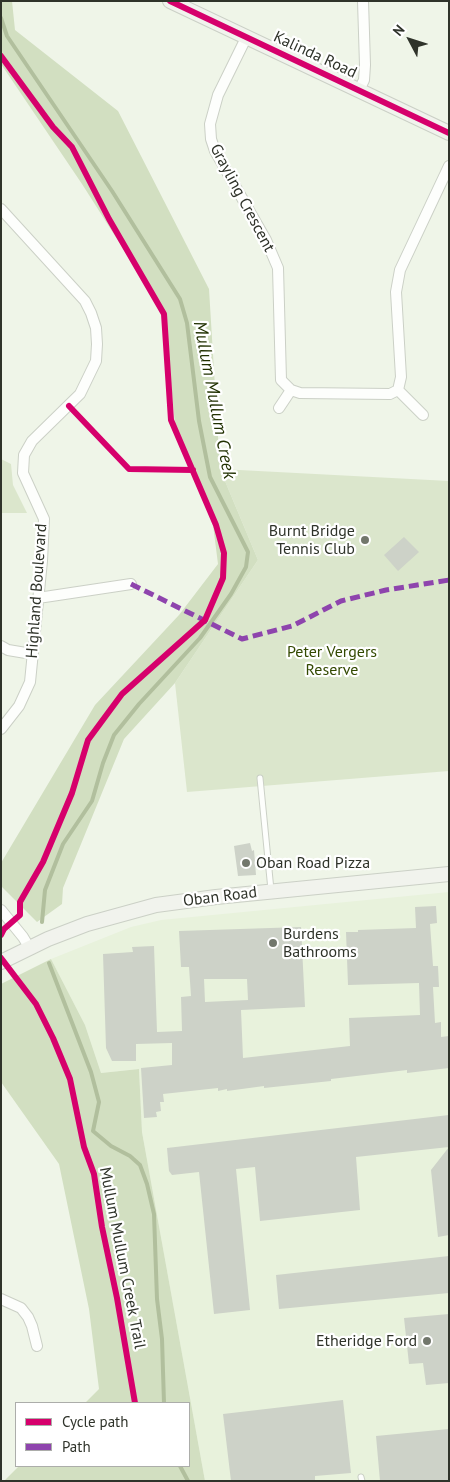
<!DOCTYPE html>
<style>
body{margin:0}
#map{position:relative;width:450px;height:1482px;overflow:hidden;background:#eff5e8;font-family:"PT Sans",sans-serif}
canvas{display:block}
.frame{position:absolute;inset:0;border:2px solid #2f332a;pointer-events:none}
.legend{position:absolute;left:15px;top:1402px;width:175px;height:65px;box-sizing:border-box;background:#fff;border:1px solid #acadaa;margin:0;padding:6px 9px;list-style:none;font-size:15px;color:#2f332a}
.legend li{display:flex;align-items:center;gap:10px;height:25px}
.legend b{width:25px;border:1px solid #acadaa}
.north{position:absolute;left:385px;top:15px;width:50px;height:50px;-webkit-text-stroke:4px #fff;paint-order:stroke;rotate:310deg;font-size:14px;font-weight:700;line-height:20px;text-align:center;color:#2f332a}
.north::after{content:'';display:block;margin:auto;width:18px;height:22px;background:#2f332a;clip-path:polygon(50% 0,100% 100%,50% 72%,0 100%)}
</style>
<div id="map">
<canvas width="450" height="1482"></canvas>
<div class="frame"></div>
<ul class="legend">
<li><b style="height:6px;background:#d6006c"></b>Cycle path</li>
<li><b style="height:6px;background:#8e44ad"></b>Path</li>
</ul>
<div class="north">N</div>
</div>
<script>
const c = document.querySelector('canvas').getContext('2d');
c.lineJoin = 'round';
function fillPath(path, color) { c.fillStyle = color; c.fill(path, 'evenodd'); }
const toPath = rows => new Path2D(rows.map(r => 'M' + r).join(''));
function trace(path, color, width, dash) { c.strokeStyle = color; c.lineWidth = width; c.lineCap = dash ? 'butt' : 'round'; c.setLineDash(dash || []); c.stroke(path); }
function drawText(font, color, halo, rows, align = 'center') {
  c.font = font + ' "PT Sans",sans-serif'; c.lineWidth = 4.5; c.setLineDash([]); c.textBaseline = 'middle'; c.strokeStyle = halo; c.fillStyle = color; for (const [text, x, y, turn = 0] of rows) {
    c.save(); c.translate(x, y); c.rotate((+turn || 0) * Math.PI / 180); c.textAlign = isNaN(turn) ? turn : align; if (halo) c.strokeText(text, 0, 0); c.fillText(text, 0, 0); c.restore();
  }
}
fillPath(toPath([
 [449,892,449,1481,205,1481,142,1132,139,1069,101,1073,85,1025,51,959,131,927,161,920]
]), '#e8f2dc');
fillPath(toPath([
 [1,459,11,464,13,485,27,513,1,513],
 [220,469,449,481,449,771,187,792,175,683,258,560]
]), '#dbe6cc');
fillPath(toPath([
 [1,1,12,1,15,30,118,111,209,289,220,469,258,560,175,683,124,739,63,888,62,904,37,922,1,886,1,863,95,705,179,615,218,564,212,517,175,424,164,313,82,184,1,64],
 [51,959,85,1025,101,1073,139,1069,142,1132,205,1481,4,1481,19,1466,189,1466,189,1403,85,1403,99,1389,89,1309,59,1164,1,1082,1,984]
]), '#d2dfc1');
trace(toPath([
 [1,18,7,36,112,191,180,299,187,323,199,421,210,477,248,552,246,567,231,594,200,638,139,704,114,735,103,763,92,801,63,844,45,890,42,922],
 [49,963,91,1072,99,1102,93,1131,111,1146,130,1156,140,1165,147,1184,154,1214,157,1299,162,1339,164,1403],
 [180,1466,188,1481]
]), '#b1bf9d', 4);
fillPath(toPath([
 [404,537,419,552,398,571,384,555],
 [250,843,252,851,254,850,256,875,238,876,234,846],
 [436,906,437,923,430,924,433,966,438,966,439,987,433,987,435,1023,441,1022,441,1037,449,1036,449,1068,407,1073,407,1070,331,1079,331,1081,264,1088,264,1086,227,1091,227,1089,218,1091,218,1088,163,1094,164,1102,160,1102,161,1111,156,1112,157,1117,144,1118,141,1068,172,1065,172,1043,136,1044,136,1061,112,1061,106,1048,103,954,133,952,132,947,154,946,157,1032,182,1031,181,997,191,996,189,967,181,967,179,931,301,927,305,1007,241,1010,243,1058,350,1046,349,1018,420,1015,419,983,348,985,346,932,358,932,358,930,416,928,415,907],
 [204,979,247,979,248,1000,205,1002],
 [449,1115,449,1235,438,1237,431,1170,449,1147,356,1157,360,1210,260,1221,255,1167,236,1169,250,1310,214,1314,199,1172,172,1175,169,1171,167,1148],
 [449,1256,449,1293,279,1309,276,1275],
 [449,1314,449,1383,426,1385,423,1363,409,1364,404,1318],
 [343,1400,351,1473,315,1476,315,1481,231,1481,223,1414],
 [449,1429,449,1481,380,1481,376,1436]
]), '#cdd2c8');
const lane = toPath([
 [260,778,271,890],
 [361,1477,362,1481]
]);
const street = toPath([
 [246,38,218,95,210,124,211,139,215,151,266,240,278,268,281,380,291,390,300,393,390,394,398,390,401,377,396,292,400,270,449,166],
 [359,90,364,80,365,65,363,1],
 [1,209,85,301,91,313,96,328,97,344,96,361,80,394,32,441,24,455,23,473,44,519,42,561,30,682,19,706,1,729],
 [398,390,423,415],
 [279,408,291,390],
 [38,598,131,584],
 [1,646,8,650,32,654],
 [1,910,23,937,29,947],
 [1,1299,21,1308,28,1317,32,1326,37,1346]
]);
const secondary = toPath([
 [170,1,449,133],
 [1,962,48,939,87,924,156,905,216,897,449,874]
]);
trace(lane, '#cbd0c6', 7);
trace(street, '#cbd0c6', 12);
trace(secondary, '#cbd0c6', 16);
trace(lane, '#fdfefc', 5);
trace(street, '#fdfefc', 10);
trace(secondary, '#f1f3ed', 14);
trace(toPath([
 [131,584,242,639,292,626,341,601,386,590,449,580]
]), '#8e44ad', 5, [10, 5]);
trace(toPath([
 [170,1,449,133],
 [1,56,53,127,72,147,109,219,164,314,171,420,216,525,224,553,223,578,205,620,122,694,88,740,72,793,43,862,20,902,20,915,4,929,1,935],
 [69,406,129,469,193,470],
 [1,958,36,1004,53,1038,70,1079,84,1147,94,1174,102,1227,117,1298,135,1403]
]), '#d6006c', 6);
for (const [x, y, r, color] of [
 [365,540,5,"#72776c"],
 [246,863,5,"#72776c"],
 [273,943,5,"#72776c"],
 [427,1341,5,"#72776c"]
]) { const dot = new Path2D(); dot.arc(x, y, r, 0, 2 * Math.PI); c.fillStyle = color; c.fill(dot); trace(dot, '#fff', 2); }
drawText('16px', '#2f332a', '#fff', [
 ["Kalinda Road",315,55,25],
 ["Grayling Crescent",242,198,62],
 ["Highland Boulevard",37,591,-86],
 ["Oban Road",220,897,-7],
 ["Mullum Mullum Creek Trail",122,1258,79]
]);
drawText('16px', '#2f332a', '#fff', [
 ["Burnt Bridge",355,531],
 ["Tennis Club",355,549],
 ["Oban Road Pizza",256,863,"left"],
 ["Burdens",283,934,"left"],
 ["Bathrooms",283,952,"left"],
 ["Etheridge Ford",417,1341]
], 'right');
drawText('16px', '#334901', '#fff', [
 ["Peter Vergers",332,652],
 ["Reserve",332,670]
]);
drawText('italic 18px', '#203000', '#fff', [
 ["Mullum Mullum Creek",214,400,79]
]);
</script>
